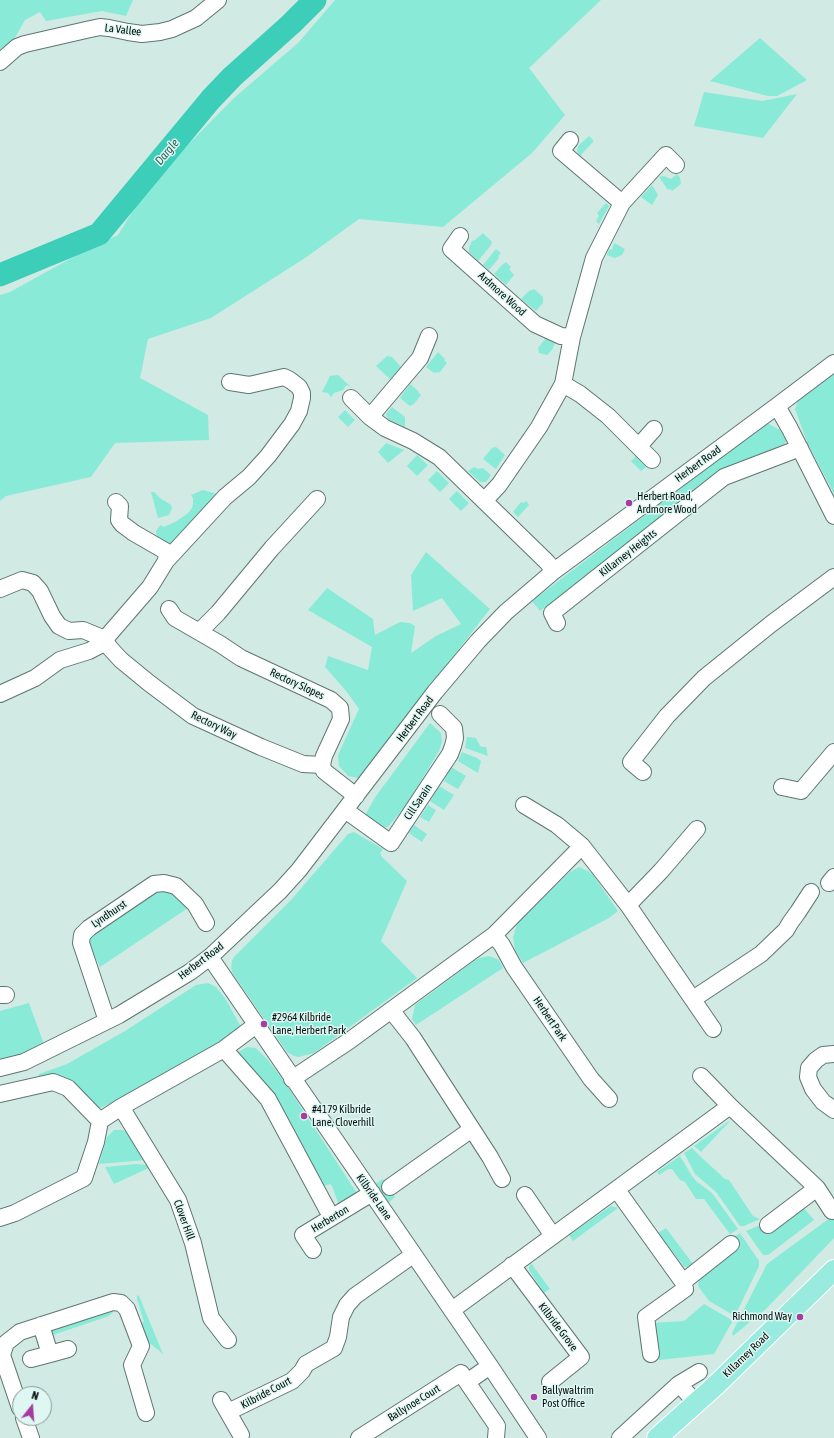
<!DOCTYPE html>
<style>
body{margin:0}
#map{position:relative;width:834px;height:1438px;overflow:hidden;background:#d1eae4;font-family:"Asap Condensed",sans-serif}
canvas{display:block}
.north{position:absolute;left:12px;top:1386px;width:40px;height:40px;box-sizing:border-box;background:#def7f2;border:1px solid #879996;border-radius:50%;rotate:17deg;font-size:11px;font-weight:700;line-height:16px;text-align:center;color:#050d0b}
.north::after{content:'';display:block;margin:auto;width:14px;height:18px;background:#a53c9e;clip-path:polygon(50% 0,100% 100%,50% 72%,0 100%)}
</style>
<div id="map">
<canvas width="834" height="1438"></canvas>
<div class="north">N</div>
</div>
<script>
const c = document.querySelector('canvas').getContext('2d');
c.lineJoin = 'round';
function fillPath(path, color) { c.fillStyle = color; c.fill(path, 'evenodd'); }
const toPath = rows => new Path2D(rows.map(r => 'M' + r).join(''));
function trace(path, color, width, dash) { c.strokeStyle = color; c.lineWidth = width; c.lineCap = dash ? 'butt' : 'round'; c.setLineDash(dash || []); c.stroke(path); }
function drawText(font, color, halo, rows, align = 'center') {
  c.font = font + ' "Asap Condensed",sans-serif'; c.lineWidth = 3; c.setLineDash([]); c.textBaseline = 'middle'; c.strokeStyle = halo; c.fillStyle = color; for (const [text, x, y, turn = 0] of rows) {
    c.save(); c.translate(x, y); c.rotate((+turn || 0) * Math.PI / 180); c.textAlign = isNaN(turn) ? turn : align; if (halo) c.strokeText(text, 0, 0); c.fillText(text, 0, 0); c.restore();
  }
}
fillPath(toPath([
 [0,0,133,0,126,16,102,11,46,21,40,12,25,20,12,43,0,52],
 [335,0,601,0,529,68,565,115,532,153,443,227,359,219,305,258,211,318,148,339,140,378,208,415,209,440,115,443,91,477,6,496,0,501,0,295,10,292,86,250,118,235,142,196,164,169,234,98,298,43],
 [760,38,807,80,777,96,768,96,710,81],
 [704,92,762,101,797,94,763,138,694,126],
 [589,136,593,140,593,142,580,156,577,151,578,146],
 [677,174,680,178,681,184,672,191,670,189,668,190,659,177,664,176,671,179],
 [652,185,658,195,652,205,641,197],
 [606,203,609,206,599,224,596,221,599,216,597,213],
 [483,233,492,242,491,245,478,261,469,252,469,248,472,241,475,240],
 [614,243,625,249,622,255,615,258,607,255,609,249,612,250],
 [496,249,501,253,498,256,499,258,489,270,483,265],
 [506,262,511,267,509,269,514,275,506,285,494,274,502,265],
 [534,289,543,297,543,303,536,311,521,299,529,291],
 [546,338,555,343,552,350,547,355,539,353,538,348],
 [438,352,445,359,444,360,447,363,440,372,434,373,426,367],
 [387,356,392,357,401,367,390,379,376,366],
 [834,374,834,494,807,442,795,409,798,401],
 [338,375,351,387,347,385,345,387,343,390,334,393,331,397,328,393,322,392,330,376],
 [410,384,418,391,419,393,421,395,414,404,410,406,400,398],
 [392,407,405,417,405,427,388,419,386,414],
 [345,410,355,420,348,427,338,417],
 [767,423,780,430,786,441,781,451,726,470,540,611,532,601],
 [386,443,404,450,388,463,378,452],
 [496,447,505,455,496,469,483,459,492,448],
 [417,455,428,465,417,476,407,466],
 [636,456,646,467,641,471,631,461],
 [474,467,478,469,483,468,491,475,486,482,480,482,468,471],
 [437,471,449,483,440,492,428,480],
 [203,490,217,494,173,548,157,537,156,531,158,528,161,525,164,527,175,522,187,514,192,508,193,504,193,498,191,495],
 [457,491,469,503,461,511,449,499],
 [151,492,154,492,160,498,171,505,172,508,169,515,158,518],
 [526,501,529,505,518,517,513,512,521,502,524,503],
 [426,552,490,609,359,778,348,776,339,766,338,755,359,709,347,692,325,667,328,656,368,670,372,647,308,610,327,588,373,619,375,635,400,622,410,623,415,626,411,653,436,636,461,624,442,598,413,611,411,575],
 [430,723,441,733,442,742,439,751,407,804,388,827,382,827,372,824,365,815,376,796],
 [467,737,476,738,480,746,483,747,486,747,488,756,465,748],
 [462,752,477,758,481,761,478,773,458,761],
 [451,767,466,776,458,789,444,781],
 [439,786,454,795,444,810,430,801],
 [428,805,436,810,429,822,420,817],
 [414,825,427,834,422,842,409,833],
 [354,832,383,849,380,853,382,857,407,881,381,941,417,978,314,1053,298,1057,294,1056,287,1052,233,974,231,968,232,961,234,957,291,900,348,834],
 [579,867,588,871,593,875,618,911,609,918,523,963,515,950,513,937,517,924,570,872],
 [161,889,172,893,188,908,100,967,90,946,89,940,91,934],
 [489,956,499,960,503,968,416,1025,412,1019,415,1005,474,961,479,958],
 [208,983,216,987,221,993,228,1003,242,1029,213,1047,161,1075,121,1099,100,1108,91,1105,38,1078,39,1074,67,1064,125,1031,196,985],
 [29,1003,45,1047,0,1062,0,1011],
 [247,1047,256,1048,267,1059,282,1078,360,1198,340,1208,332,1186,330,1184,324,1186,319,1184,237,1053],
 [729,1121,730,1121,701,1152,694,1146],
 [114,1130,123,1130,127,1133,146,1160,99,1164,107,1137],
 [692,1148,702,1158,725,1179,729,1180,753,1216,760,1219,744,1226,740,1226,716,1192,695,1174,684,1153],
 [680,1156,692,1176,696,1181,712,1193,738,1229,730,1234,704,1199,696,1199,685,1182,680,1180,672,1169,668,1169,659,1175,657,1172],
 [136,1164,147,1165,149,1168,114,1184,105,1167],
 [383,1179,395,1197,388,1203,375,1184],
 [611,1206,618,1208,573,1241,569,1235],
 [803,1207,814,1220,768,1255,763,1255,746,1231],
 [834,1215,834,1238,767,1308,733,1336,732,1333,767,1264],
 [666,1228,693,1264,687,1267,684,1267,675,1255,658,1233],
 [740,1233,759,1261,759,1266,735,1316,709,1301,698,1286,699,1279,731,1239],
 [531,1263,550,1289,544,1293,529,1270,529,1267],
 [137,1295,139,1296,163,1354,146,1340,141,1323,144,1322,137,1299],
 [704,1304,730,1319,732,1322,714,1354,659,1360,651,1323,684,1321],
 [105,1309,115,1310,109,1316,53,1335,50,1334,48,1330]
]), '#8aead8');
trace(toPath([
 [0,275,99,234,211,99,232,77,291,24,315,0]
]), '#3dceb9', 23);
const minor = toPath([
 [0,62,17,47,25,44,86,30,100,27,109,28,128,32,142,34,160,32,172,29,196,18,218,0],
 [570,140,561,151,622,203],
 [460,236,451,249,535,324,561,336,572,337],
 [563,384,580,394,608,416,652,460],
 [351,398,370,417,385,428,413,441,439,457,547,562,554,571],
 [777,406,790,429,834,516],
 [370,417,420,358,429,336],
 [639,446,654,429],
 [484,501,499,485,539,427,563,384,572,337,594,258,622,203,666,155,676,165],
 [166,561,225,497,249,477,268,456,292,424,299,411,302,398,302,393,299,387,290,380,284,377,249,385,230,382],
 [0,589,22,580,33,583,40,591,52,616,59,626,69,631,83,630,105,639,150,587,166,561,167,552,134,533,122,524,119,520,120,506,116,502],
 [169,609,175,618,220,644,241,658,331,700,340,708,341,719,324,756,322,765,324,771,356,796],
 [557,623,552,613,724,477,800,448],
 [199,632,218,613,272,548,317,499],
 [105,639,109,647,121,660,149,683,193,716,261,747,303,764,322,765],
 [0,694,35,678,60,660,89,651,106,642],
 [643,772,631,762,667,716,704,678,771,624,834,577],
 [782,787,801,791,834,752],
 [524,805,557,825,582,846,628,905,713,1029],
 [345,810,391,843,450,754,453,746,455,738,454,728,440,714],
 [829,883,834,877],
 [628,905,661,871,697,829],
 [494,935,502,945,514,967,591,1079,609,1099],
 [210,957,490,1366,538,1438],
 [0,995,6,995],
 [693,999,761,954,786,930,790,923,798,912,811,892],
 [391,1010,413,1038,490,1157,502,1179],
 [107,1021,81,943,82,935,89,928,154,884,164,883,176,886,195,904,206,923],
 [224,1049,268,1099,328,1211],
 [834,1054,823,1055,816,1060,809,1068,808,1077,813,1089,823,1102,834,1110],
 [0,1068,24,1062,119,1015,190,972,210,957,280,891,299,870,435,692,478,641,506,612,554,571,777,406,834,363],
 [701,1076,730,1106],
 [292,1079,349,1041,494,935,582,846],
 [0,1094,53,1082,68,1088,100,1121,121,1107],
 [390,1187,472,1129],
 [817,1188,832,1211],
 [617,1190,683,1282,685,1289,646,1317,651,1354],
 [525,1195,553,1236],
 [0,1218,15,1213,84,1178,96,1142,100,1121],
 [313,1250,303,1235,372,1193],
 [512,1265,581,1357,550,1382],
 [683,1282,731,1244],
 [452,1310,730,1106,817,1188,768,1225],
 [228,1340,211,1318,193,1243,178,1200,121,1107,224,1049,256,1025],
 [50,1354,68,1349],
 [31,1359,50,1354,41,1325],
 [490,1366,467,1382,497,1426,496,1438],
 [221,1400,241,1435],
 [696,1403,679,1384,699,1372],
 [20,1408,2,1355,6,1343,20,1332,113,1302,121,1303,127,1309,141,1346,132,1365,146,1413],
 [228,1412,292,1381,302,1371,306,1364,334,1348,338,1337,341,1317,347,1305,355,1296,413,1255],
 [24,1418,31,1438],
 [359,1438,461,1373,467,1382],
 [620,1438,679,1384]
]);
const major = toPath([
 [657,1438,716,1385,834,1270]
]);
trace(minor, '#5f7671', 18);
trace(major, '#fff', 22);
trace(minor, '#fff', 16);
trace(major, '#9aebdf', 20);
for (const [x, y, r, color] of [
 [629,503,4,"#a53c9e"],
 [264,1024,4,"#a53c9e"],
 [304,1116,4,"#a53c9e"],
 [800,1317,4,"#a53c9e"],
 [534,1397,4,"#a53c9e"]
]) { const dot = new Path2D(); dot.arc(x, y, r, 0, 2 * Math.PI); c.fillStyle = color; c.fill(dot); trace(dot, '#def7f2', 1.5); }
drawText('11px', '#050d0b', '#def7f2', [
 ["La Vallee",123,30,7],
 ["Ardmore Wood",502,294,42],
 ["Herbert Road",698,464,-36],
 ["Killarney Heights",628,553,-38],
 ["Rectory Slopes",297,684,25],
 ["Herbert Road",415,719,-53],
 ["Rectory Way",214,725,26],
 ["Cill Sarain",418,802,-56],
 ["Lyndhurst",109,914,-34],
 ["Herbert Road",201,961,-37],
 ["Herbert Park",550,1019,56],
 ["Kilbride Lane",374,1197,55],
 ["Herberton",330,1219,-31],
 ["Clover Hill",184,1220,70],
 ["Kilbride Grove",558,1327,53],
 ["Killarney Road",746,1355,-44],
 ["Kilbride Court",266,1393,-28],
 ["Ballynoe Court",414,1403,-32]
]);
drawText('11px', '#050d0b', '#def7f2', [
 ["Herbert Road,",637,497],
 ["Ardmore Wood",637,510],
 ["#2964 Kilbride",272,1018],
 ["Lane, Herbert Park",272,1031],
 ["#4179 Kilbride",312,1110],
 ["Lane, Cloverhill",312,1123],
 ["Richmond Way",792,1317,"right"],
 ["Ballywaltrim",542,1391],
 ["Post Office",542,1404]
], 'left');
drawText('italic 12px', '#2a6359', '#def7f2', [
 ["Dargle",167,152,-50]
]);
</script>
